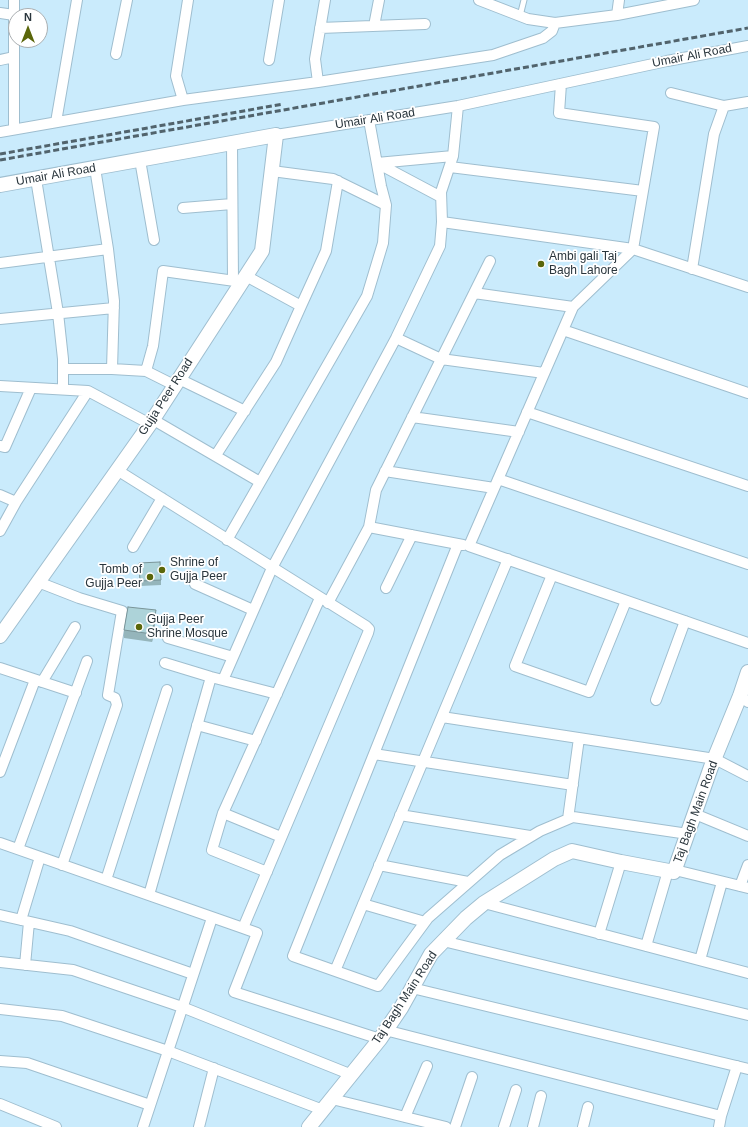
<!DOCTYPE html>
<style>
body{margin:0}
#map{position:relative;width:748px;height:1127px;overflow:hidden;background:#caebfc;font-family:Helvetica,sans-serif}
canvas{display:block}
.north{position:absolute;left:8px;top:8px;width:40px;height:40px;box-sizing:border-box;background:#fff;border:1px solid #a9aeb1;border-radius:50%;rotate:0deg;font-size:11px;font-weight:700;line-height:16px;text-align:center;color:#29353c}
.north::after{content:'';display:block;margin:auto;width:14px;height:18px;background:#5a660a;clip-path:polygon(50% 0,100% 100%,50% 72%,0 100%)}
</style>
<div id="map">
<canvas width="748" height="1127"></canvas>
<div class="north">N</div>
</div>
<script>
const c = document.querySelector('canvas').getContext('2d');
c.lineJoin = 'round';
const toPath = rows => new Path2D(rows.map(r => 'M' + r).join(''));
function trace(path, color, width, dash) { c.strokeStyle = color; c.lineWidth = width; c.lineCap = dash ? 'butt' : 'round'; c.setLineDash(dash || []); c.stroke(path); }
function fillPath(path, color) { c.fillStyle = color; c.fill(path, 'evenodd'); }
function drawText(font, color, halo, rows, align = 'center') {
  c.font = font + ' Helvetica,sans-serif'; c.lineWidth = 3.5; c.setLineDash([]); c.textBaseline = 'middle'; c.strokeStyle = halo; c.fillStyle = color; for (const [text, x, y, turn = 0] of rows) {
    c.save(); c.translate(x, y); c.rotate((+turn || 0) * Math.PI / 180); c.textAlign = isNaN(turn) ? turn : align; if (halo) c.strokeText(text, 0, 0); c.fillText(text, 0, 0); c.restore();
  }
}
const lane = toPath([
 [520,16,524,0]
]);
const street = toPath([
 [479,0,528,19,555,23,617,15,694,0],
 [0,13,14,15],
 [617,15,619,0],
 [374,26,379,0],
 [320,28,425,24],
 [116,54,127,0],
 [0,60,14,57],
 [269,60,279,0],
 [318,82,315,59,325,0],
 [671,93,724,106,748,102],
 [183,100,176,76,188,0],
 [56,122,77,0],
 [14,129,14,0],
 [0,132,183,100,318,82,493,55,543,38,552,31,555,23],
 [276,135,458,106,667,61,748,46],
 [232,143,233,281],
 [140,160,154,240],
 [377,163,453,156],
 [377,163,441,197],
 [450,167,643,191],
 [95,168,108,249,114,301,112,369,146,371,174,385],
 [272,171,333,179,386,205],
 [36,179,58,313,63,359,63,389],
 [183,208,232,204],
 [442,222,633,249,654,127,559,113,561,84],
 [0,263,108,249],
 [692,269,714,134,724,106],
 [246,276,301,306],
 [748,287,633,249,573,307,469,546,748,643],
 [474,293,573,307],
 [0,319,114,308],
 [563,330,748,393],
 [396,338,441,359,544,373],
 [63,369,112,369],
 [146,371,153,346,163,271,242,282],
 [179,379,245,411],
 [0,386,88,391,150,424],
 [527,412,748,486],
 [412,417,519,432],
 [152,419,260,482],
 [0,446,5,447,31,388],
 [216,455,276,362,301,306,326,251,338,181],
 [385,471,494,488],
 [498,479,748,564],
 [0,495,16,502],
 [369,527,376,490,490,261],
 [0,531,16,502,88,391],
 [227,540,367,296,383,243,386,205,381,186,369,120],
 [458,544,293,956,378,986,428,918,500,855,540,831,573,817,688,834],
 [133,547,162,498],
 [552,575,515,666,589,692,626,601],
 [38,582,79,598,122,611,108,695,115,698,117,705,62,865],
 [195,584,253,610],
 [386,588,412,535],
 [328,603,369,527,463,545],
 [168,638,233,657],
 [165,663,211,677,277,694],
 [0,668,76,693],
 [223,680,272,568,396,338,440,246,442,222,441,192,453,156,458,106],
 [42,682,75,627],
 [740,696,748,702],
 [656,700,685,621],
 [442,717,715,759,748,776],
 [197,725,256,741],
 [374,754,573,785],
 [0,772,35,680],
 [223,813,281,837],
 [695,814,748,836],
 [400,815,530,836],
 [568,819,579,738],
 [0,843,243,928,368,633,369,629,366,626,117,470],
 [18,849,87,661],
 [379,865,468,882],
 [675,870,748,888],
 [267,872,212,850,223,813,320,598],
 [106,880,167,690],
 [740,886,748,865],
 [149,895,211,677],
 [484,903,748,973],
 [363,904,425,922],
 [0,915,70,931,193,974],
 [21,920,40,857],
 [243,928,257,933,234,992,380,1039],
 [599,934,621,862],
 [443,941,748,1015],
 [646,946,668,871],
 [700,960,722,882],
 [0,962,73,970,182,1007,352,1075],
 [25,965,29,922],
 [335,971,508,559],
 [412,988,748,1069],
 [0,1009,62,1016,168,1051,323,1110],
 [385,1030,721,1116],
 [0,1061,27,1063,150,1105],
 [332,1099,446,1127],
 [0,1104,56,1127],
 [405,1117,427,1066],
 [143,1127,212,918],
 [199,1127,214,1068],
 [455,1127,472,1077],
 [504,1127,516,1090],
 [533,1127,541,1096],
 [583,1127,588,1107],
 [719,1127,721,1116,737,1066]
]);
const secondary = toPath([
 [0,185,276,135,262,251,150,424,0,636],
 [309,1127,380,1039,401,1008,431,954,466,918,484,903,554,859,572,851,621,862,674,872,711,767,740,696,748,672]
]);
trace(lane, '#9fbecf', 7);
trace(street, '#9fbecf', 12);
trace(secondary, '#9fbecf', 16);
trace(lane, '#fff', 5);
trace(street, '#fff', 10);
trace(secondary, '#fff', 14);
trace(toPath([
 [0,154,283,104],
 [0,160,748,28]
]), '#51636c', 3, [6, 3]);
fillPath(toPath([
 [139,563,161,580,161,585,140,586],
 [156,617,152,642,124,638,124,630]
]), '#95b5bb');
fillPath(toPath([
 [156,610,156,617,152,642,152,634]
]), '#799498');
const building = toPath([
 [160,562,161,580,140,581,139,563,160,562],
 [128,607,156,610,152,634,124,630,128,607]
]);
fillPath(building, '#add3d9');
trace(building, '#799498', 1);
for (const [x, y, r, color] of [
 [541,264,4,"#5a660a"],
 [162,570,4,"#5a660a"],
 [150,577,4,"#5a660a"],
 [139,627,4,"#5a660a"]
]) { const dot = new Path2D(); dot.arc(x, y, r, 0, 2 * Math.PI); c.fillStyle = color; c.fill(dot); trace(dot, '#fff', 1.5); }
drawText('12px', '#29353c', '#fff', [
 ["Umair Ali Road",692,56,-11],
 ["Umair Ali Road",375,119,-9],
 ["Umair Ali Road",56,175,-10],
 ["Gujja Peer Road",166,397,-57],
 ["Taj Bagh Main Road",696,812,-70],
 ["Taj Bagh Main Road",405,998,-57]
]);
drawText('12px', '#29353c', '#fff', [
 ["Ambi gali Taj",549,257],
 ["Bagh Lahore",549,271],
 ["Shrine of",170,563],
 ["Gujja Peer",170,577],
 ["Tomb of",142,570,"right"],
 ["Gujja Peer",142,584,"right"],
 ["Gujja Peer",147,620],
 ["Shrine Mosque",147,634]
], 'left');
</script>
